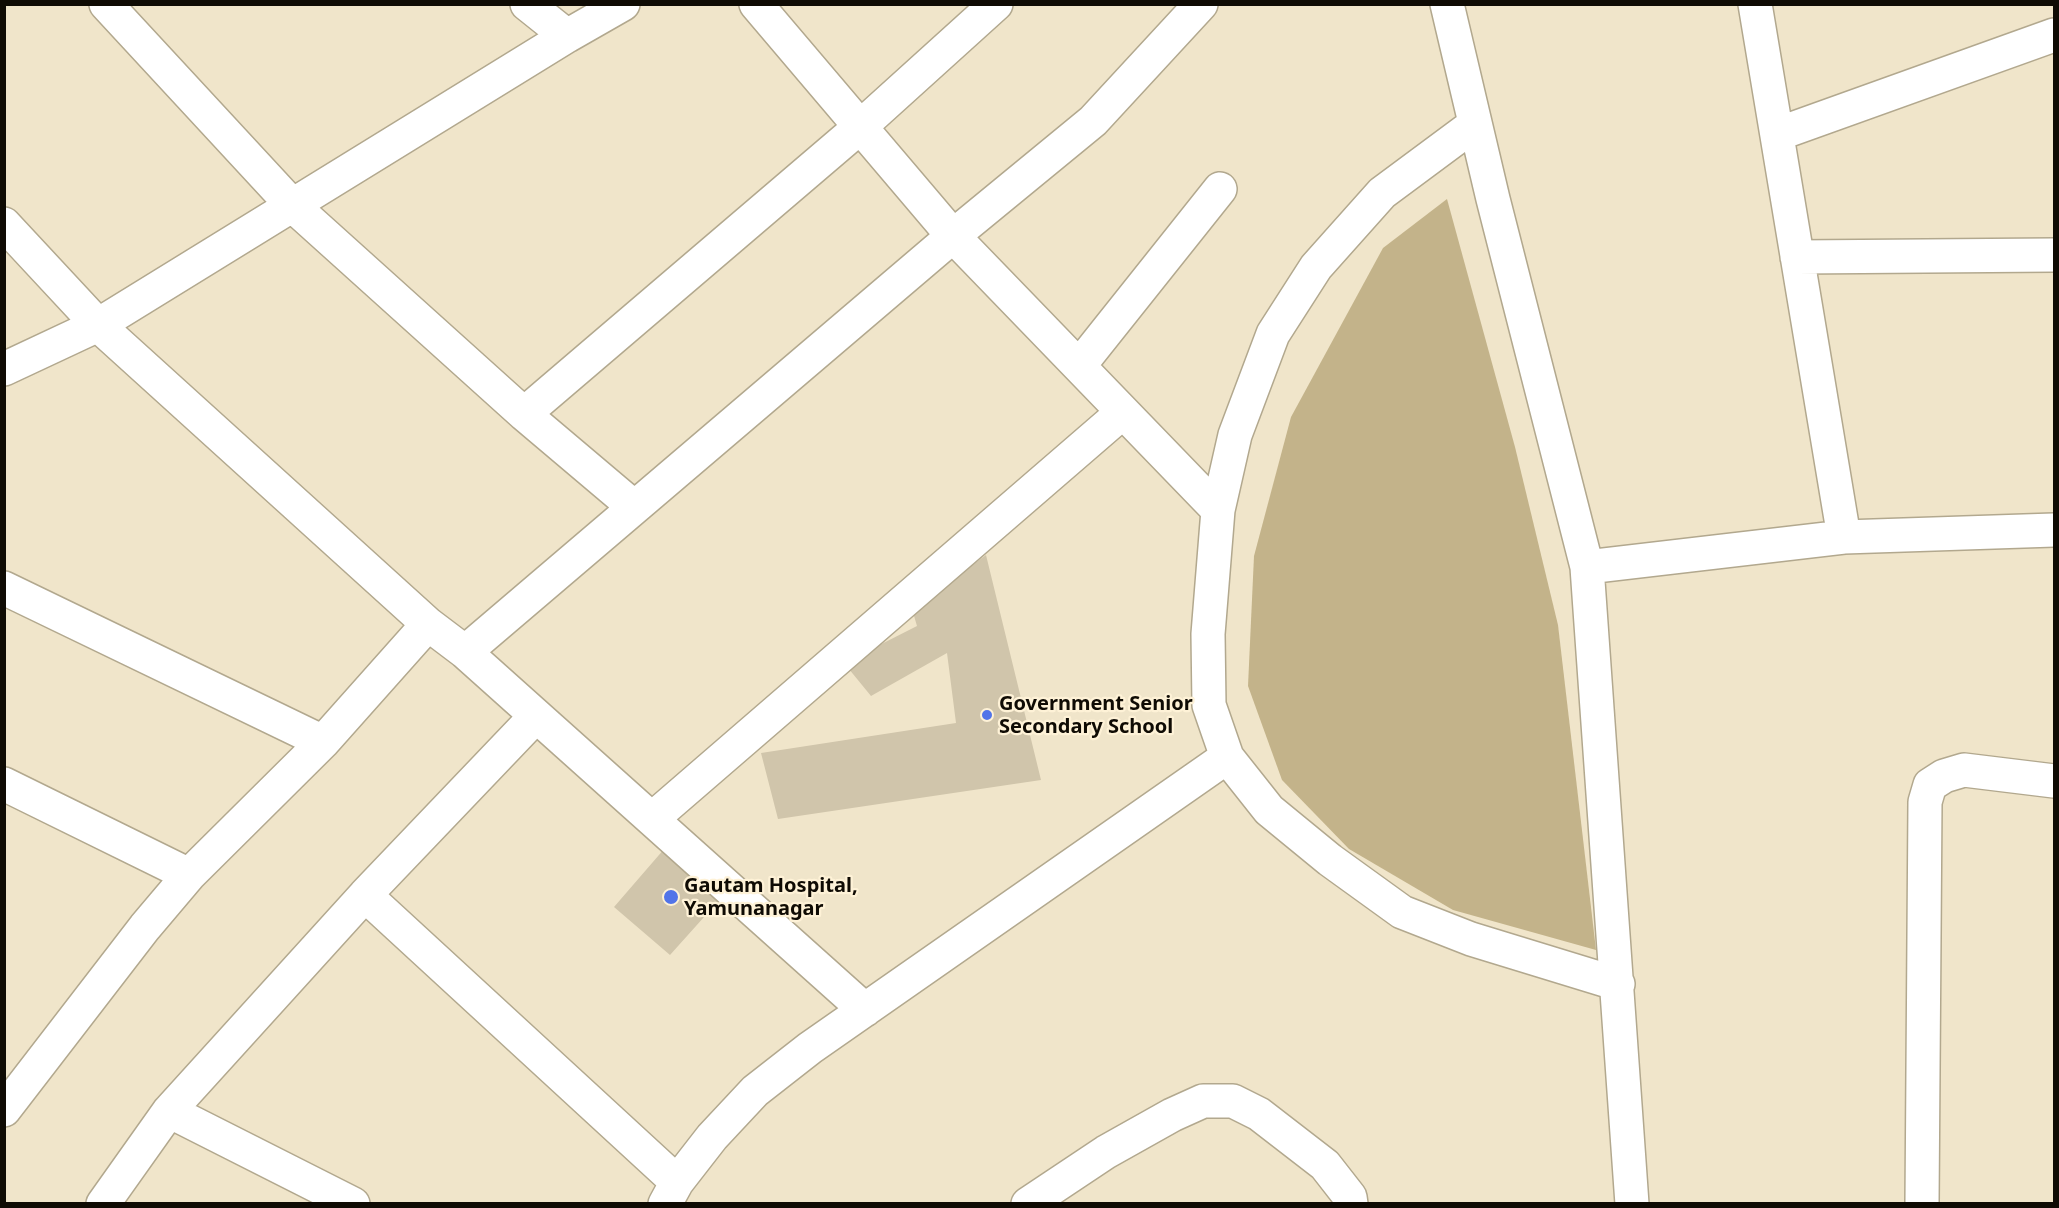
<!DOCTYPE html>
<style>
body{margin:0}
#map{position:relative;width:2059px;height:1208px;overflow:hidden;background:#f0e5ca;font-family:"Noto Sans",sans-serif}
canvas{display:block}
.frame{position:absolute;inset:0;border:6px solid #0f0b04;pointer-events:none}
</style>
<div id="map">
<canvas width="2059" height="1208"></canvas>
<div class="frame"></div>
</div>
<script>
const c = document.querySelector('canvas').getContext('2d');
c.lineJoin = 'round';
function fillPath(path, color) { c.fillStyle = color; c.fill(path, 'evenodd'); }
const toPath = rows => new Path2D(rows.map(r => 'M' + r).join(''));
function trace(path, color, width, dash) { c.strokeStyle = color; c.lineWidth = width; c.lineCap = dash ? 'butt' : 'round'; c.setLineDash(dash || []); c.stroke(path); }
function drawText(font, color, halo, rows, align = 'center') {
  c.font = font + ' "Noto Sans",sans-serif'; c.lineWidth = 4.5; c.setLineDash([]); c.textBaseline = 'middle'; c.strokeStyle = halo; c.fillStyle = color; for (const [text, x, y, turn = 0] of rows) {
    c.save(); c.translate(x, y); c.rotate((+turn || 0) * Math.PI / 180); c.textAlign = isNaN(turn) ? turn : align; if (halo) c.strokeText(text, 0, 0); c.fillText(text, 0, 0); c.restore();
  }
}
fillPath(toPath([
 [1447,199,1515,447,1558,625,1596,950,1453,910,1349,849,1282,780,1248,686,1254,556,1291,417,1383,248]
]), '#c3b38a');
fillPath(toPath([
 [986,555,1041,780,778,819,761,753,956,723,947,653,871,696,844,663,917,626,912,609],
 [665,848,722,897,670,955,614,907]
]), '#d0c5ab');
const minor = toPath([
 [106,4,292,205,524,414,634,507],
 [527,4,567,36],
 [756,4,953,236,1218,510],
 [1447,4,1493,199,1587,567,1632,1204],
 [1755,4,1844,537],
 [1475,124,1382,193,1316,267,1273,334,1235,435,1218,510,1208,634,1209,705,1227,757,1269,810,1330,860,1402,912,1471,939,1618,984],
 [1778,134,2054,35],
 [4,224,98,325,428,624,465,652,865,1010],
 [1797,257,2054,255],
 [1079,366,1220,189],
 [4,369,98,325,567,36,623,4],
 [524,414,860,127,996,4],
 [1587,567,1844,537,2054,530],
 [4,588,323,742],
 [465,652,953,236,1093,121,1201,4],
 [4,784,189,875],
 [652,819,1123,412],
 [365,895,677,1182],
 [4,1110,145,927,189,875,323,742,428,624],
 [169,1111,353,1204],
 [103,1204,169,1111,365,895,536,716],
 [665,1204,677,1182,712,1137,755,1091,810,1048,1227,757],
 [1028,1204,1106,1152,1172,1115,1203,1101,1233,1101,1259,1114,1325,1165,1350,1197,1351,1204],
 [1922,1204,1925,802,1930,785,1944,776,1964,770,2054,781]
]);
trace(minor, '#b2a88e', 36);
trace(minor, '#fff', 33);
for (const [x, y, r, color] of [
 [987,715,6,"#5274e8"],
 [671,897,8,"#5274e8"]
]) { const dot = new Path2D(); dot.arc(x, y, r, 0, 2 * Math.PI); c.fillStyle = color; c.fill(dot); trace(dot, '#fef2d7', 2); }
drawText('bold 20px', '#0f0b04', '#fef2d7', [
 ["Government Senior",999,704],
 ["Secondary School",999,727],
 ["Gautam Hospital,",684,886],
 ["Yamunanagar",684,909]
], 'left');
</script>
